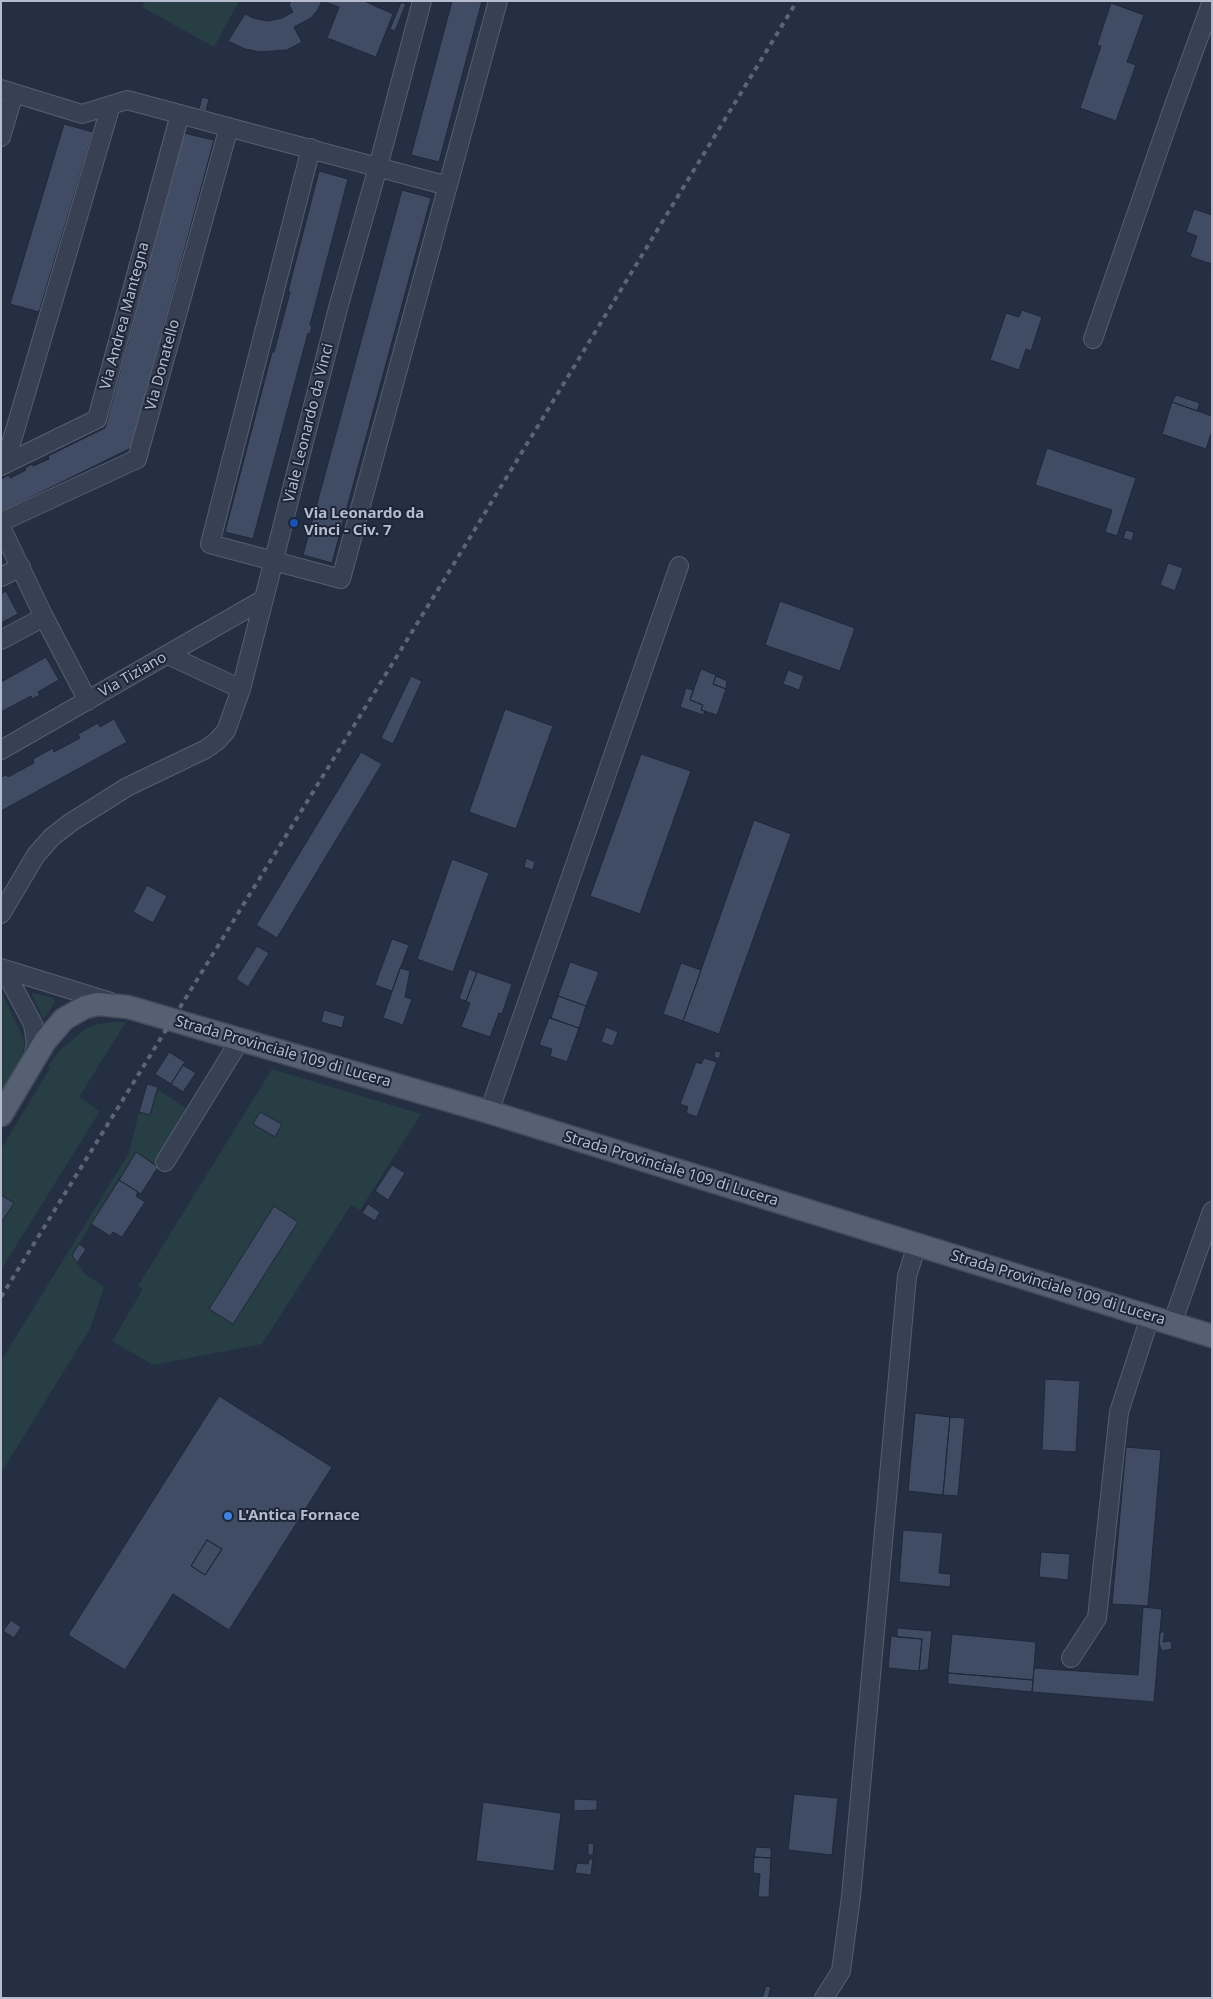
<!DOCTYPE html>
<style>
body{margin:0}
#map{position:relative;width:1213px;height:1999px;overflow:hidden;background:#242f43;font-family:"Noto Sans",sans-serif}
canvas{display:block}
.frame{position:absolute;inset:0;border:2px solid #b5bccd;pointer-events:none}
</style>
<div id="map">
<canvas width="1213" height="1999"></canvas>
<div class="frame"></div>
</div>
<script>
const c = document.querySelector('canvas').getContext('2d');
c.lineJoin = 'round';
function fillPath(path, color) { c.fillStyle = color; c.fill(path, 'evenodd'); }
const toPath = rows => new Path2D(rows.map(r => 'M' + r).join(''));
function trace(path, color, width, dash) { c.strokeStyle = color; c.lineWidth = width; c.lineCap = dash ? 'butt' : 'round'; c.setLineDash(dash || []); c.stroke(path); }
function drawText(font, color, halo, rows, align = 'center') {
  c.font = font + ' "Noto Sans",sans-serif'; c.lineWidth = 4; c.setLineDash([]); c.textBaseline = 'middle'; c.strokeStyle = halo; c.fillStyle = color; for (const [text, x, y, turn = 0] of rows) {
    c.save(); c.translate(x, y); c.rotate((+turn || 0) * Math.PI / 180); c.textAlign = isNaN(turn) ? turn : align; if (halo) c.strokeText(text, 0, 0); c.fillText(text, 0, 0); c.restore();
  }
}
fillPath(toPath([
 [146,1,239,1,214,47,142,7],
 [1,991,25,1042,21,1059,1,1093],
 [33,993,54,998,55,1002,45,1018,43,1019,32,994],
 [113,1022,126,1022,79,1097,100,1111,1,1270,1,1223,14,1203,1,1195,1,1149,50,1068,48,1066,59,1051,85,1029,97,1024],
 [272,1069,421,1114,360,1210,351,1205,262,1344,153,1365,112,1341,143,1289,138,1286],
 [157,1089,189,1110,155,1165,135,1153,72,1255,85,1274,104,1287,90,1329,1,1473,1,1361,129,1153,139,1112,150,1114]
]), '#263e44');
const building = toPath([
 [291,1,364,1,393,14,376,57,327,38,339,7,322,1,317,11,311,18,294,27,302,42,287,50,260,52,245,49,228,41,245,14,253,18,267,21,282,18,293,12,289,5,291,1],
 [452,1,482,1,439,162,411,155,452,1],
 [401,2,406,4,395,31,390,29,401,2],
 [1111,3,1144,15,1127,62,1136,65,1116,121,1080,108,1101,46,1097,45,1111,3],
 [202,97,209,99,206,111,199,109,202,97],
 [64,124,93,132,39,312,10,304,64,124],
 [184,133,214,140,131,448,1,512,1,479,9,475,10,478,26,470,25,468,32,464,33,466,49,459,48,456,105,428,184,133],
 [319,171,348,179,310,325,312,326,310,334,308,333,253,539,225,532,272,352,274,352,290,292,288,291,319,171],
 [402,190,431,198,332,563,303,555,402,190],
 [1194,209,1212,215,1212,264,1190,257,1197,236,1186,232,1194,209],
 [1022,310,1042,317,1031,351,1026,349,1019,370,990,360,1006,313,1019,317,1022,310],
 [1176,395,1200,403,1197,411,1172,402,1176,395],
 [1172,402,1212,416,1212,431,1206,449,1162,434,1172,402],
 [1047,448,1136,478,1117,536,1105,532,1112,510,1035,485,1047,448],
 [1126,530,1134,532,1132,541,1123,538,1126,530],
 [1168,563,1183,568,1175,591,1160,585,1168,563],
 [6,591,18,614,1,623,1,594,6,591],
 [780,601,855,628,840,671,765,645,780,601],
 [46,657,59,680,38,692,40,695,32,699,31,696,1,712,1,682,46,657],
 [701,669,716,675,713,684,726,689,717,715,701,710,703,705,690,700,701,669],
 [788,670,804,676,799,690,783,684,788,670],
 [411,676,422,681,393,744,381,738,411,676],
 [716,676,727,681,726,689,713,684,716,676],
 [686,688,693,690,690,700,703,705,701,710,705,711,703,715,680,707,686,688],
 [505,709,553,726,516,829,469,812,505,709],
 [114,719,127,742,1,811,1,777,6,775,8,777,34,763,33,759,53,748,54,752,80,738,78,734,98,723,100,727,114,719],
 [361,752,382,764,277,938,256,925,361,752],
 [641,754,691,771,640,914,590,896,641,754],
 [754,820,791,834,719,1034,683,1021,754,820],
 [526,858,535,862,533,870,524,867,526,858],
 [452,859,489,873,453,972,417,959,452,859],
 [147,885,167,896,153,923,133,912,147,885],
 [392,939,409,945,392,991,375,985,392,939],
 [257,946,269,953,248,987,236,979,257,946],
 [570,962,599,972,586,1006,558,996,570,962],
 [681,963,701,970,683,1021,663,1014,681,963],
 [400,968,410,971,405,997,412,999,403,1025,383,1018,400,968],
 [469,969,477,972,466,1001,459,999,469,969],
 [477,972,512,984,502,1014,499,1013,490,1037,461,1027,470,1003,466,1001,477,972],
 [558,996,586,1006,579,1028,551,1018,558,996],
 [324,1010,345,1016,342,1028,321,1022,324,1010],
 [549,1018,579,1028,567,1062,550,1056,552,1049,539,1045,549,1018],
 [606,1027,618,1032,613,1046,601,1042,606,1027],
 [715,1051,721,1052,719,1059,714,1057,715,1051],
 [169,1052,185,1062,171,1084,155,1074,169,1052],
 [704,1058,717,1062,697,1117,686,1113,688,1107,680,1104,696,1062,701,1064,704,1058],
 [183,1065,196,1073,183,1092,171,1084,183,1065],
 [147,1084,158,1087,150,1115,139,1112,147,1084],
 [260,1112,282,1124,275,1137,253,1124,260,1112],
 [136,1152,158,1167,141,1194,119,1180,136,1152],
 [392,1165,405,1173,388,1200,375,1191,392,1165],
 [119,1180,138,1192,136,1196,145,1202,122,1237,113,1232,110,1236,91,1224,119,1180],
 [1,1195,14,1203,1,1223,1,1195],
 [368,1204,380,1212,375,1221,362,1213,368,1204],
 [274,1206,298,1222,233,1324,209,1309,274,1206],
 [79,1244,86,1249,77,1263,72,1255,79,1244],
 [1045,1379,1080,1381,1076,1452,1042,1450,1045,1379],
 [219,1396,332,1467,229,1630,173,1594,125,1670,68,1635,219,1396],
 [207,1540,222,1549,205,1575,191,1566,207,1540],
 [915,1413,950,1417,943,1495,908,1491,915,1413],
 [950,1417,965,1418,958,1496,943,1495,950,1417],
 [1126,1447,1161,1450,1148,1606,1112,1604,1126,1447],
 [903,1530,943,1533,939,1573,951,1574,950,1587,899,1582,903,1530],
 [207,1540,222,1549,205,1575,191,1566,207,1540],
 [1041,1552,1070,1554,1068,1580,1039,1577,1041,1552],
 [1143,1607,1162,1609,1154,1702,1032,1692,1034,1668,1138,1675,1143,1607],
 [11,1620,21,1627,14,1638,3,1631,11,1620],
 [897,1628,932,1631,928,1669,919,1671,922,1639,897,1637,897,1628],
 [1160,1632,1165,1632,1163,1642,1171,1641,1172,1649,1162,1651,1159,1644,1160,1632],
 [952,1634,1036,1642,1033,1680,948,1673,952,1634],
 [891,1636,922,1639,919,1671,888,1668,891,1636],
 [948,1673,1033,1680,1032,1692,948,1684,948,1673],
 [794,1794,838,1798,832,1855,788,1850,794,1794],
 [574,1799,597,1800,597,1810,574,1811,574,1799],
 [483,1802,561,1813,554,1871,476,1861,483,1802],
 [588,1843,594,1844,593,1855,588,1855,588,1843],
 [756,1847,771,1848,771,1858,754,1857,756,1847],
 [754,1857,771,1858,769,1897,758,1897,760,1874,753,1873,754,1857],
 [589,1859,593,1859,591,1875,575,1873,577,1863,588,1864,589,1859],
 [766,1986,771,1987,768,1998,762,1998,766,1986]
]);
fillPath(building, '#404b64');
trace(building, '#1f283a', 1);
const minor = toPath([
 [1,89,82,114,127,100,448,186],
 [1,137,14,93],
 [311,148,210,544,341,579,498,1],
 [1093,339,1173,108,1212,1],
 [5,464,111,105],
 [1,466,97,419,180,114],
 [1,522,137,459,229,127],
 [1,527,44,617,88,701],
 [1,577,21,567],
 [1,640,44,617],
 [168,655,241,689],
 [1,750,264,599],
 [1,914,36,855,52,837,70,823,127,787,206,749,217,741,226,731,241,689,338,308,378,167,422,1],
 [1,968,111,1002],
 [1,972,10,981,33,1024,36,1043,33,1059],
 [489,1112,679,566],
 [165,1162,240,1040],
 [1172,1324,1212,1211],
 [1071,1658,1097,1618,1119,1412,1150,1317],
 [824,1998,841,1971,851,1897,907,1276,917,1245]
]);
const major = toPath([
 [1,1115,45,1041,64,1019,85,1007,98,1004,128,1007,489,1112,1212,1336]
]);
trace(minor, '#565f70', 20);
trace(major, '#424a5c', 25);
trace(minor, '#384153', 18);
trace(major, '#566073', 22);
trace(toPath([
 [1,1297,444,580,797,1]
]), '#5a647a', 4, [5, 5]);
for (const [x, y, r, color] of [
 [294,523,5,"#1a4fb4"],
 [228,1516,5,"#3f7fe0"]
]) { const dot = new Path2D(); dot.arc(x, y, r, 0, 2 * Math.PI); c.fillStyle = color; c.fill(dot); trace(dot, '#1d2638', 2); }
drawText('15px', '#b5bccd', '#1d2638', [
 ["Via Andrea Mantegna",125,316,-75],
 ["Via Donatello",163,365,-75],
 ["Viale Leonardo da Vinci",309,423,-76],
 ["Via Tiziano",133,675,-30],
 ["Strada Provinciale 109 di Lucera",283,1052,16],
 ["Strada Provinciale 109 di Lucera",671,1169,17],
 ["Strada Provinciale 109 di Lucera",1058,1288,17]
]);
drawText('bold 15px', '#b5bccd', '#1d2638', [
 ["Via Leonardo da",304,514],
 ["Vinci - Civ. 7",304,531],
 ["L'Antica Fornace",238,1516]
], 'left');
</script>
